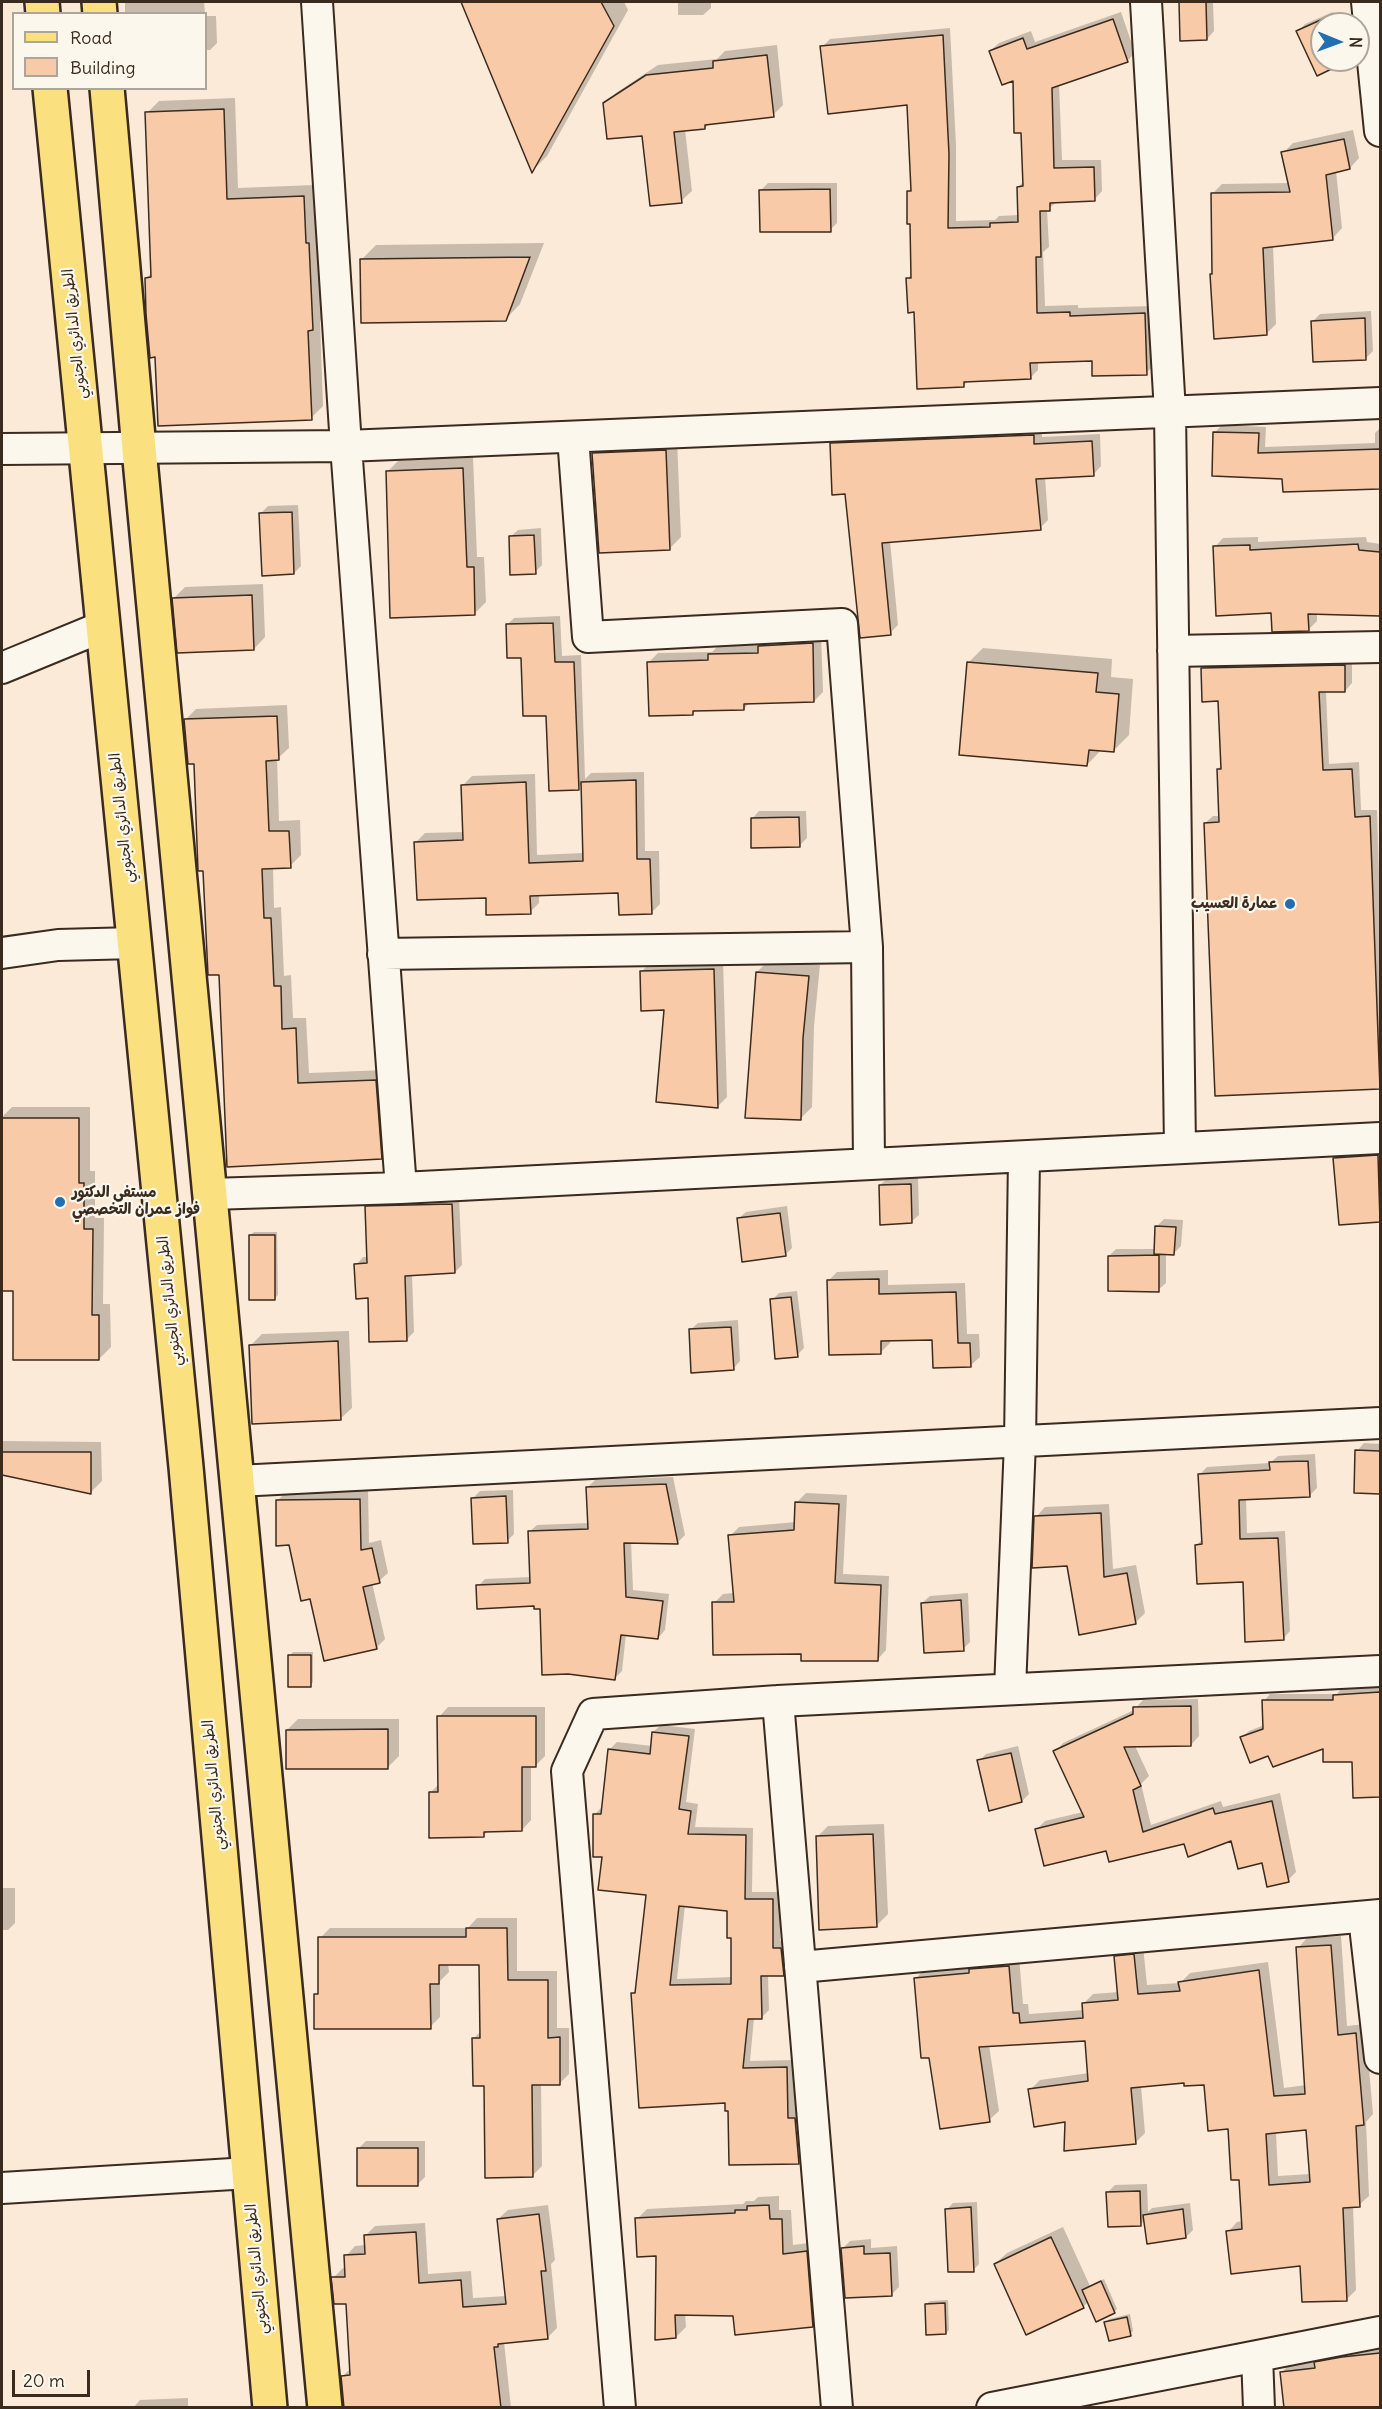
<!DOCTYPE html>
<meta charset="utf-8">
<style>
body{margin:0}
#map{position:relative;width:1382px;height:2409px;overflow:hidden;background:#faead7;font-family:Delius,sans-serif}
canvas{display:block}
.frame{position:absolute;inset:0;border:3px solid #3b2a1e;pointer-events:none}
.legend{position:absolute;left:12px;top:12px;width:195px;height:78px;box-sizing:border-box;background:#fbf7ec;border:2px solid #aea59a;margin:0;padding:8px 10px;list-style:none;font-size:18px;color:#3b2a1e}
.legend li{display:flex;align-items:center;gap:12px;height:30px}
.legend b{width:30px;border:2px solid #aea59a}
.north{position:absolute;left:1310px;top:12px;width:60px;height:60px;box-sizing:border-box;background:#fbf7ec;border:2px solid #aea59a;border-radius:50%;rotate:91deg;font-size:16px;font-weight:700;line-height:24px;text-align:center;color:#3b2a1e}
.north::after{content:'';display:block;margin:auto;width:21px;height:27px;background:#1f6fb2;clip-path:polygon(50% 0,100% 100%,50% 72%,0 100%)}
.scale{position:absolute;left:12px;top:2370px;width:78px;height:27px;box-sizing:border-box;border:3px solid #3b2a1e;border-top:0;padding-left:8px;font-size:18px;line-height:21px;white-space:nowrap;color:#3b2a1e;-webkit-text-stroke:4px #fbf7ec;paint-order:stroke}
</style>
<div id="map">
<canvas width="1382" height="2409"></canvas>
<div class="frame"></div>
<ul class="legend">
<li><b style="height:8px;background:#fbe080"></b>Road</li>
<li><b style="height:16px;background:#f8caa7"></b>Building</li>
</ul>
<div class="north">N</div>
<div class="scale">20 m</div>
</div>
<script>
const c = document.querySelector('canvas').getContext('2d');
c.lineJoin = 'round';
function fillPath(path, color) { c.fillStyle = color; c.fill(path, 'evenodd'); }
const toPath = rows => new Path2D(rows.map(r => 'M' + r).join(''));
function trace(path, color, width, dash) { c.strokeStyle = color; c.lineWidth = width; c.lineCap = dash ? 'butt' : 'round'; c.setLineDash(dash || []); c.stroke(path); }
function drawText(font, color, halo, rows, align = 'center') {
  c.font = font + ' Delius,"Playpen Sans Arabic",sans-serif'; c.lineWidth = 4.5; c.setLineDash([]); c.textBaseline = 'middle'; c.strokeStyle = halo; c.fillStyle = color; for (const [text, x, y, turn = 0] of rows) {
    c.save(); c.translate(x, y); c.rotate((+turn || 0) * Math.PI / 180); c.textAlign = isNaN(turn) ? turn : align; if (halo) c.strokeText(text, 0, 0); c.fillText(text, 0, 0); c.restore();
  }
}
fillPath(toPath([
 [125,2,204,2,205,14,125,14],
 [463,2,624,2,628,10,547,156,533,170],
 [678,2,711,2,711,8,703,15,678,15],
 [1180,2,1213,2,1214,31,1207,39,1181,39],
 [1121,12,1135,53,1127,61,1059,84,1062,160,1101,160,1102,191,1094,200,1058,201,1047,210,1049,247,1043,252,1045,306,1078,305,1078,308,1153,306,1154,365,1146,373,1093,360,1038,362,1038,370,1030,378,969,380,964,385,915,311,908,278,912,274,912,223,908,192,912,188,908,103,822,47,830,39,950,28,956,145,956,221,995,220,999,216,1019,215,1018,187,1024,181,1023,131,1014,79,990,51,999,43,1031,31,1035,42],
 [1333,12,1338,24,1322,24,1322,60,1346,60,1317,74,1298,32,1305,24],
 [206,16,216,16,217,43,210,50,206,50],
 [777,45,783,105,773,115,710,123,705,128,685,130,692,191,681,201,643,134,605,104,616,93,658,65,717,59,725,51],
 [235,98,238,188,315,185,317,232,320,232,324,317,320,321,323,406,311,418,157,356,146,278,153,272,147,113,159,101],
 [1353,130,1359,158,1350,168,1336,171,1342,228,1333,238,1273,245,1276,324,1266,334,1212,274,1212,194,1222,184,1290,183,1283,153,1293,143],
 [768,183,837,183,837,223,830,230,761,190],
 [544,243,520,304,505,320,361,260,376,245],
 [1371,311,1373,351,1366,358,1313,321,1320,314],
 [1222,425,1266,427,1265,447,1375,443,1375,433,1380,428,1380,487,1284,490,1284,477,1215,432],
 [1042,427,1042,437,1100,434,1101,466,1093,475,1045,477,1048,520,1040,528,890,541,898,625,890,633,832,444,840,435],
 [677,440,681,537,669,549,593,454,604,442],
 [473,457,477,557,484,557,486,602,475,613,388,471,399,460],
 [298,505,301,566,294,573,261,513,268,506],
 [541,528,542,565,535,572,510,537,518,530],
 [1258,537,1258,542,1366,537,1367,542,1380,544,1380,614,1317,612,1317,621,1308,630,1272,612,1215,547,1223,538],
 [263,584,265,637,254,649,174,598,185,587],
 [560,616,562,656,581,655,585,779,591,773,644,772,645,851,659,851,660,904,651,913,620,891,539,894,539,903,530,912,487,896,416,842,425,833,465,832,463,785,472,776,535,774,537,855,584,853,582,784,578,788,548,714,507,625,514,618],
 [821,634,823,692,814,701,750,702,744,709,697,710,693,713,649,662,658,653,712,652,718,646,761,645,769,637],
 [983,648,1112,659,1111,677,1133,679,1129,735,1114,750,1102,749,1087,765,968,663],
 [1352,658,1352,683,1345,691,1326,691,1329,764,1359,762,1361,810,1377,810,1380,907,1380,1088,1205,823,1213,816,1220,816,1218,769,1222,765,1220,700,1202,668,1210,661],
 [287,705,289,748,277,759,279,821,300,820,301,855,290,866,273,867,274,908,281,907,284,976,291,975,293,1018,306,1018,309,1073,386,1070,392,1146,381,1157,229,1165,220,973,204,870,195,762,185,720,196,709],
 [759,811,806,811,807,838,799,846,752,819],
 [723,960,727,1097,717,1107,666,1009,641,972,651,962],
 [768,961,820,965,814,1026,812,1107,800,1119,757,972],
 [12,1107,90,1107,90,1171,95,1171,95,1218,104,1218,103,1304,110,1304,111,1347,99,1359,15,1290,2,1290,2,1117],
 [1380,1145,1380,1220,1341,1224,1335,1158,1346,1147],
 [918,1177,919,1215,911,1222,880,1185,888,1178],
 [459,1197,462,1265,455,1272,412,1274,414,1332,407,1339,369,1297,356,1265,363,1257,368,1257,366,1207,373,1200],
 [787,1206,792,1248,785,1255,738,1219,746,1212],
 [1164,1219,1183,1220,1181,1246,1174,1253,1166,1253,1166,1283,1158,1290,1109,1256,1116,1249,1156,1249,1157,1226],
 [254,1232,277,1232,278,1295,275,1298,250,1235],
 [888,1270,888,1285,965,1283,967,1334,979,1334,980,1357,970,1366,933,1338,890,1339,890,1343,881,1352,828,1281,837,1272],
 [797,1291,804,1348,797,1355,772,1300,779,1293],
 [738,1320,740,1361,733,1369,690,1330,698,1323],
 [349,1331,352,1408,340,1419,251,1345,262,1334],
 [2,1441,101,1442,102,1481,91,1492,2,1473],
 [1364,1443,1380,1444,1380,1492,1356,1491,1357,1451],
 [1315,1454,1317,1488,1310,1495,1246,1498,1247,1533,1285,1531,1290,1631,1283,1639,1244,1581,1197,1545,1203,1538,1200,1474,1207,1467,1270,1463,1278,1456],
 [673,1477,685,1535,678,1542,631,1542,633,1590,669,1594,665,1630,658,1638,626,1634,622,1671,615,1678,541,1608,478,1586,485,1579,531,1577,529,1532,537,1525,589,1523,588,1487,595,1480],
 [368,1490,369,1543,381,1540,388,1573,379,1581,372,1583,385,1639,376,1648,290,1544,277,1501,286,1492],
 [513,1490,514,1534,507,1541,473,1498,480,1491],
 [806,1493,847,1495,843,1574,889,1576,886,1650,877,1660,803,1653,714,1603,723,1594,735,1593,730,1536,739,1527,796,1522,797,1502],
 [1109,1504,1113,1569,1136,1565,1145,1613,1135,1623,1068,1564,1036,1517,1045,1507],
 [968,1593,970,1642,963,1649,922,1603,930,1596],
 [293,1652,313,1652,313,1682,310,1685,289,1656],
 [1380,1687,1380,1796,1354,1796,1354,1760,1324,1747,1269,1754,1242,1737,1249,1731,1264,1725,1264,1701,1270,1694,1337,1694,1341,1689],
 [1198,1699,1199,1736,1191,1745,1135,1746,1149,1776,1141,1784,1151,1825,1221,1801,1223,1807,1280,1793,1296,1872,1288,1880,1233,1839,1107,1849,1036,1830,1045,1821,1083,1812,1055,1752,1063,1743,1134,1710,1143,1700],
 [448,1707,545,1707,545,1756,535,1766,531,1766,531,1820,522,1830,489,1830,483,1836,431,1792,439,1784,439,1717],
 [298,1719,399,1719,399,1756,388,1767,287,1730],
 [661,1725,695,1729,686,1802,698,1804,695,1827,753,1828,752,1892,780,1892,780,1941,788,1941,791,1967,783,1975,768,1975,769,2010,762,2017,754,2018,750,2061,794,2060,795,2111,803,2111,806,2155,799,2163,729,2109,726,2102,632,1994,637,1989,647,1894,604,1855,595,1814,603,1806,609,1750,617,1742,652,1746,653,1732],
 [685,1905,729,1910,732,1936,733,1977,677,1979],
 [1018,1746,1029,1794,1022,1801,979,1761,986,1754],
 [884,1824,888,1914,877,1925,817,1837,828,1826],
 [2,1888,15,1888,15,1923,8,1930,2,1930],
 [477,1918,517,1918,517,1971,557,1971,557,2028,569,2028,569,2074,559,2084,541,2084,542,2166,532,2176,485,2084,474,2038,481,2031,481,1964,448,1964,449,1972,440,1981,440,2017,430,2027,315,1995,320,1990,320,1938,330,1928,468,1928],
 [1341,1936,1347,2026,1365,2024,1373,2114,1366,2122,1369,2196,1359,2205,1353,2206,1356,2290,1347,2299,1302,2264,1228,2232,1237,2222,1243,2221,1240,2178,1230,2127,1206,2083,1185,2082,1141,2086,1145,2133,1135,2143,1067,2120,1030,2090,1040,2080,1089,2073,1086,2039,989,2045,999,2111,989,2120,916,1978,925,1969,1019,1957,1023,2004,1028,2004,1029,2014,1084,2010,1084,2003,1093,1994,1119,1992,1116,1957,1125,1947,1143,1946,1147,1985,1180,1983,1190,1973,1268,1962,1284,2088,1306,2085,1298,1948,1307,1938],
 [1308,2129,1311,2174,1278,2176,1276,2132],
 [366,2141,425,2141,425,2177,418,2184,358,2149],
 [1147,2184,1148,2212,1152,2208,1190,2203,1193,2230,1186,2237,1146,2219,1141,2224,1107,2193,1115,2185],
 [779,2196,779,2210,791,2210,793,2245,816,2242,822,2316,812,2326,735,2314,685,2313,686,2327,676,2337,658,2255,637,2219,647,2209,743,2204,746,2201,754,2201,758,2197],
 [977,2202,979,2264,973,2270,947,2209,953,2203],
 [548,2205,555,2260,551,2264,557,2328,547,2338,504,2342,511,2408,345,2408,342,2377,351,2368,347,2302,333,2278,343,2268,346,2268,346,2256,355,2246,366,2245,365,2236,375,2226,425,2223,428,2274,471,2271,473,2298,507,2296,498,2219,508,2210],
 [1063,2227,1090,2286,1104,2279,1117,2309,1114,2312,1089,2301,1083,2307,995,2264,1007,2253],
 [871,2239,871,2248,897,2246,899,2287,891,2295,843,2248,850,2241],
 [948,2300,949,2330,946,2333,926,2304,930,2301],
 [1130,2314,1133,2331,1130,2334,1106,2322,1109,2319],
 [1380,2348,1380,2408,1285,2408,1281,2373,1288,2366,1317,2362,1323,2356],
 [188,2398,188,2408,133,2408,140,2400]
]), '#0003');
const building = toPath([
 [461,2,601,2,614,26,532,173,461,2],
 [1179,2,1206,2,1207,40,1180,41,1179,2],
 [1325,18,1328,24,1322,24,1322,60,1345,60,1346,62,1317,76,1296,31,1325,18],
 [1113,19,1128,62,1052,88,1054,168,1094,167,1095,201,1050,203,1050,211,1040,211,1041,257,1036,257,1037,313,1070,312,1070,316,1145,313,1147,375,1092,376,1092,361,1030,363,1031,379,964,382,964,387,917,389,914,312,908,313,906,278,911,278,910,224,907,224,907,191,911,191,907,105,828,114,820,46,943,35,949,154,948,228,990,227,990,223,1018,222,1017,187,1023,186,1021,133,1014,133,1013,81,1002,85,989,51,1023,38,1027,49,1113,19],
 [767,55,774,117,705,125,705,129,674,132,682,203,650,206,642,136,607,139,603,103,646,75,713,68,713,61,767,55],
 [224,109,227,199,304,196,306,243,309,243,313,330,308,331,312,420,158,426,155,357,150,358,146,314,145,278,151,277,145,112,224,109],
 [1344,139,1350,169,1326,175,1333,240,1263,248,1267,335,1214,339,1210,274,1212,274,1211,193,1290,192,1281,152,1344,139],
 [830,189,831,232,760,232,759,190,830,189],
 [530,257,506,321,361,323,360,259,530,257],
 [1365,318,1366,360,1313,362,1311,321,1365,318],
 [1213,432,1259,433,1258,453,1380,449,1380,489,1283,492,1282,479,1212,476,1213,432],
 [1034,435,1034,444,1092,441,1094,476,1036,479,1041,530,882,543,891,635,860,638,845,494,832,495,830,443,1034,435],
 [666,450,670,550,599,553,592,453,666,450],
 [463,468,467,567,474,567,475,615,390,618,386,471,463,468],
 [292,512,294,574,262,576,259,513,292,512],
 [534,535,536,574,510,575,509,536,534,535],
 [1358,544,1359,550,1380,552,1380,616,1308,614,1309,631,1272,632,1271,613,1216,616,1213,546,1250,545,1250,550,1358,544],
 [252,595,254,650,177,653,172,598,252,595],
 [553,623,555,662,574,662,579,790,549,791,546,716,523,716,521,658,507,658,506,624,553,623],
 [813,643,814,702,744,704,744,710,693,711,693,715,649,716,647,662,708,660,708,654,758,653,758,646,813,643],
 [967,662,1098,673,1096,692,1119,694,1114,752,1089,750,1087,766,959,755,967,662],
 [1345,665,1345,692,1319,692,1323,770,1352,769,1355,817,1370,816,1380,1089,1215,1096,1204,823,1219,822,1217,769,1221,769,1218,701,1202,702,1201,668,1345,665],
 [277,716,279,760,266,761,269,831,289,831,291,868,262,869,264,918,271,918,274,986,281,986,282,1029,296,1028,298,1083,376,1080,382,1159,227,1167,219,975,208,975,203,871,198,871,194,764,188,764,184,719,277,716],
 [636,780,637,859,650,859,652,914,619,915,618,893,530,896,531,914,486,915,486,898,417,900,414,842,463,840,461,785,526,782,529,863,583,861,581,782,636,780],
 [799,817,800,847,751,848,751,818,799,817],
 [714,969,718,1108,656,1102,664,1010,641,1011,640,971,714,969],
 [756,972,809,976,803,1038,801,1120,745,1118,756,972],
 [2,1118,79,1118,79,1183,84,1183,84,1229,93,1229,92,1315,99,1315,99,1360,13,1360,13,1291,2,1291,2,1118],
 [1378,1155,1380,1222,1339,1225,1333,1158,1378,1155],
 [911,1184,912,1223,880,1225,879,1185,911,1184],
 [452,1204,455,1273,405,1276,407,1341,369,1342,368,1298,356,1299,354,1264,367,1263,365,1206,452,1204],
 [780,1213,786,1256,742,1262,737,1218,780,1213],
 [1155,1226,1176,1227,1174,1255,1154,1254,1155,1226],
 [249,1235,275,1235,275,1300,249,1300,249,1235],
 [1159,1255,1159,1292,1108,1291,1108,1256,1159,1255],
 [879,1279,879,1294,956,1292,958,1343,970,1343,971,1367,933,1368,932,1340,881,1341,881,1354,829,1355,827,1280,879,1279],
 [791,1297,798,1357,775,1359,770,1299,791,1297],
 [731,1327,734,1370,691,1373,689,1329,731,1327],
 [338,1341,341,1420,252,1424,249,1345,338,1341],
 [1355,1450,1380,1451,1380,1494,1354,1493,1355,1450],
 [2,1452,91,1452,91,1494,2,1475,2,1452],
 [1308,1461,1310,1497,1239,1500,1240,1539,1278,1538,1284,1640,1245,1642,1243,1582,1197,1584,1195,1545,1202,1544,1198,1474,1270,1470,1269,1462,1308,1461],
 [666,1484,678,1544,624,1543,626,1597,663,1601,658,1639,621,1635,615,1680,568,1674,542,1675,540,1609,534,1609,534,1606,477,1609,476,1585,530,1583,528,1531,588,1529,586,1487,666,1484],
 [506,1496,508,1543,473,1544,471,1498,506,1496],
 [360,1499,361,1550,372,1548,380,1583,363,1587,377,1649,324,1661,310,1599,301,1601,289,1545,276,1546,276,1500,360,1499],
 [795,1502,839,1504,835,1583,881,1585,878,1661,801,1661,801,1654,713,1655,712,1602,734,1602,728,1535,794,1530,795,1502],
 [1101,1513,1104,1577,1127,1573,1136,1624,1079,1635,1067,1566,1032,1568,1034,1516,1101,1513],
 [961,1600,964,1651,924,1653,921,1603,961,1600],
 [288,1655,311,1655,311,1687,288,1687,288,1655],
 [1380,1692,1380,1797,1353,1798,1352,1762,1323,1762,1323,1749,1273,1767,1268,1756,1250,1763,1240,1737,1263,1729,1262,1700,1333,1700,1333,1695,1380,1692],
 [1191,1706,1191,1746,1124,1747,1141,1786,1133,1790,1143,1832,1213,1808,1215,1814,1272,1801,1289,1882,1267,1887,1262,1863,1238,1869,1231,1841,1188,1857,1184,1844,1109,1862,1106,1851,1044,1866,1035,1829,1084,1817,1053,1751,1133,1714,1133,1707,1191,1706],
 [437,1716,536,1716,536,1767,522,1767,522,1831,484,1832,484,1837,429,1838,429,1792,438,1792,437,1716],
 [388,1729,388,1769,286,1769,286,1730,388,1729],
 [652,1732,689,1736,679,1809,691,1811,688,1834,746,1835,745,1899,773,1899,773,1948,781,1948,784,1976,761,1976,762,2019,748,2019,743,2068,787,2067,788,2118,795,2118,799,2164,729,2165,728,2111,725,2111,725,2103,639,2108,631,1993,635,1993,646,1895,598,1890,602,1857,593,1857,593,1814,601,1814,608,1749,650,1754,652,1732],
 [679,1906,727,1911,727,1938,731,1938,731,1984,670,1985,679,1906],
 [1011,1753,1022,1802,989,1811,977,1760,1011,1753],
 [873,1834,877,1927,819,1930,816,1836,873,1834],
 [466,1928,507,1928,508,1980,548,1980,548,2038,560,2037,560,2085,532,2085,533,2177,485,2178,484,2086,473,2086,472,2038,480,2038,479,1965,439,1965,439,1984,430,1984,431,2029,314,2029,314,1994,318,1994,318,1937,466,1937,466,1928],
 [1331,1945,1338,2035,1356,2033,1364,2125,1356,2126,1360,2207,1343,2208,1347,2301,1302,2302,1300,2266,1231,2274,1226,2231,1242,2229,1239,2180,1231,2180,1228,2129,1208,2131,1204,2085,1184,2086,1184,2083,1131,2088,1136,2144,1064,2151,1065,2122,1034,2127,1028,2089,1088,2081,1085,2041,979,2047,990,2122,940,2129,929,2058,921,2058,914,1978,969,1973,969,1969,1009,1966,1013,2013,1019,2013,1020,2023,1083,2018,1082,2003,1118,2000,1114,1956,1134,1954,1138,1994,1180,1991,1178,1982,1259,1970,1274,2096,1305,2094,1296,1947,1331,1945],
 [1306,2130,1310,2182,1269,2185,1266,2134,1306,2130],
 [357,2148,418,2148,418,2186,357,2186,357,2148],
 [1140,2191,1141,2226,1108,2227,1106,2192,1140,2191],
 [769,2205,770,2219,782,2219,783,2254,807,2251,813,2327,735,2335,733,2316,675,2315,676,2338,655,2340,656,2256,637,2257,635,2218,735,2213,735,2210,747,2210,747,2206,769,2205],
 [971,2207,974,2272,948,2272,945,2209,971,2207],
 [1183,2209,1186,2238,1147,2244,1143,2215,1183,2209],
 [539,2214,546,2271,541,2271,548,2339,498,2344,498,2347,494,2347,501,2408,344,2408,341,2376,350,2375,346,2304,334,2304,331,2277,345,2277,344,2255,365,2254,364,2235,416,2232,419,2283,461,2280,463,2307,506,2304,497,2219,539,2214],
 [1051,2237,1084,2308,1026,2335,994,2264,1051,2237],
 [864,2246,864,2254,890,2253,892,2296,845,2298,841,2248,864,2246],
 [1101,2281,1115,2313,1096,2322,1082,2290,1101,2281],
 [945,2303,946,2334,926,2335,925,2304,945,2303],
 [1127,2317,1131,2336,1109,2341,1104,2322,1127,2317],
 [1380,2353,1380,2408,1284,2408,1280,2372,1315,2368,1314,2362,1342,2357,1380,2353]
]);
fillPath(building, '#f8caa7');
trace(building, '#3b2a1e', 1.5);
const street = toPath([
 [317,2,346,446,401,1188],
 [1146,2,1170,412,1180,1148],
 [1367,2,1380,131],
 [573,437,588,637,842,624,867,947],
 [2,449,346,446,1380,403],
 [1173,651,1380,647],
 [2,668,104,626],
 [2,953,58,945,135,943],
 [383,954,867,947,869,1164],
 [210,1194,401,1188,1380,1138],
 [237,1481,1380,1423],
 [1010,1689,1020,1442,1024,1157],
 [778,1701,837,2408],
 [1364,1917,1380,2058],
 [800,1967,1380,1915],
 [2,2188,249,2173],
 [1257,2356,1259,2408],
 [620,2408,567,1771,593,1714,778,1701,1380,1671],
 [992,2408,1380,2332]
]);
const primary = toPath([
 [42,2,43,14],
 [99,2,100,14],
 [50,88,186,1467,270,2408],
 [107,88,139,449,325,2408]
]);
trace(street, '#3b2a1e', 34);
trace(primary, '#3b2a1e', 38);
trace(street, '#fbf7ec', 30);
trace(primary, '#fbe080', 33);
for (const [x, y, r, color] of [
 [1290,904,6,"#1f6fb2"],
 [60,1202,6,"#1f6fb2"]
]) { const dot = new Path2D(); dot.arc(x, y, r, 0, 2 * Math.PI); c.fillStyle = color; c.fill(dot); trace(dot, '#fbf7ec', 2); }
drawText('15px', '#3b2a1e', '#fbf7ec', [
 ["الطريق الدائري الجنوبي",75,334,-96],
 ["الطريق الدائري الجنوبي",122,818,-96],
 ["الطريق الدائري الجنوبي",170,1301,-96],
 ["الطريق الدائري الجنوبي",214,1785,-95],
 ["الطريق الدائري الجنوبي",257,2269,-95]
]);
drawText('bold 15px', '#3b2a1e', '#fbf7ec', [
 ["عمارة العسيب",1278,904],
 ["مستفى الدكتور",72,1193,"left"],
 ["فواز عمران التخصصي",72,1210,"left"]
], 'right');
</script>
